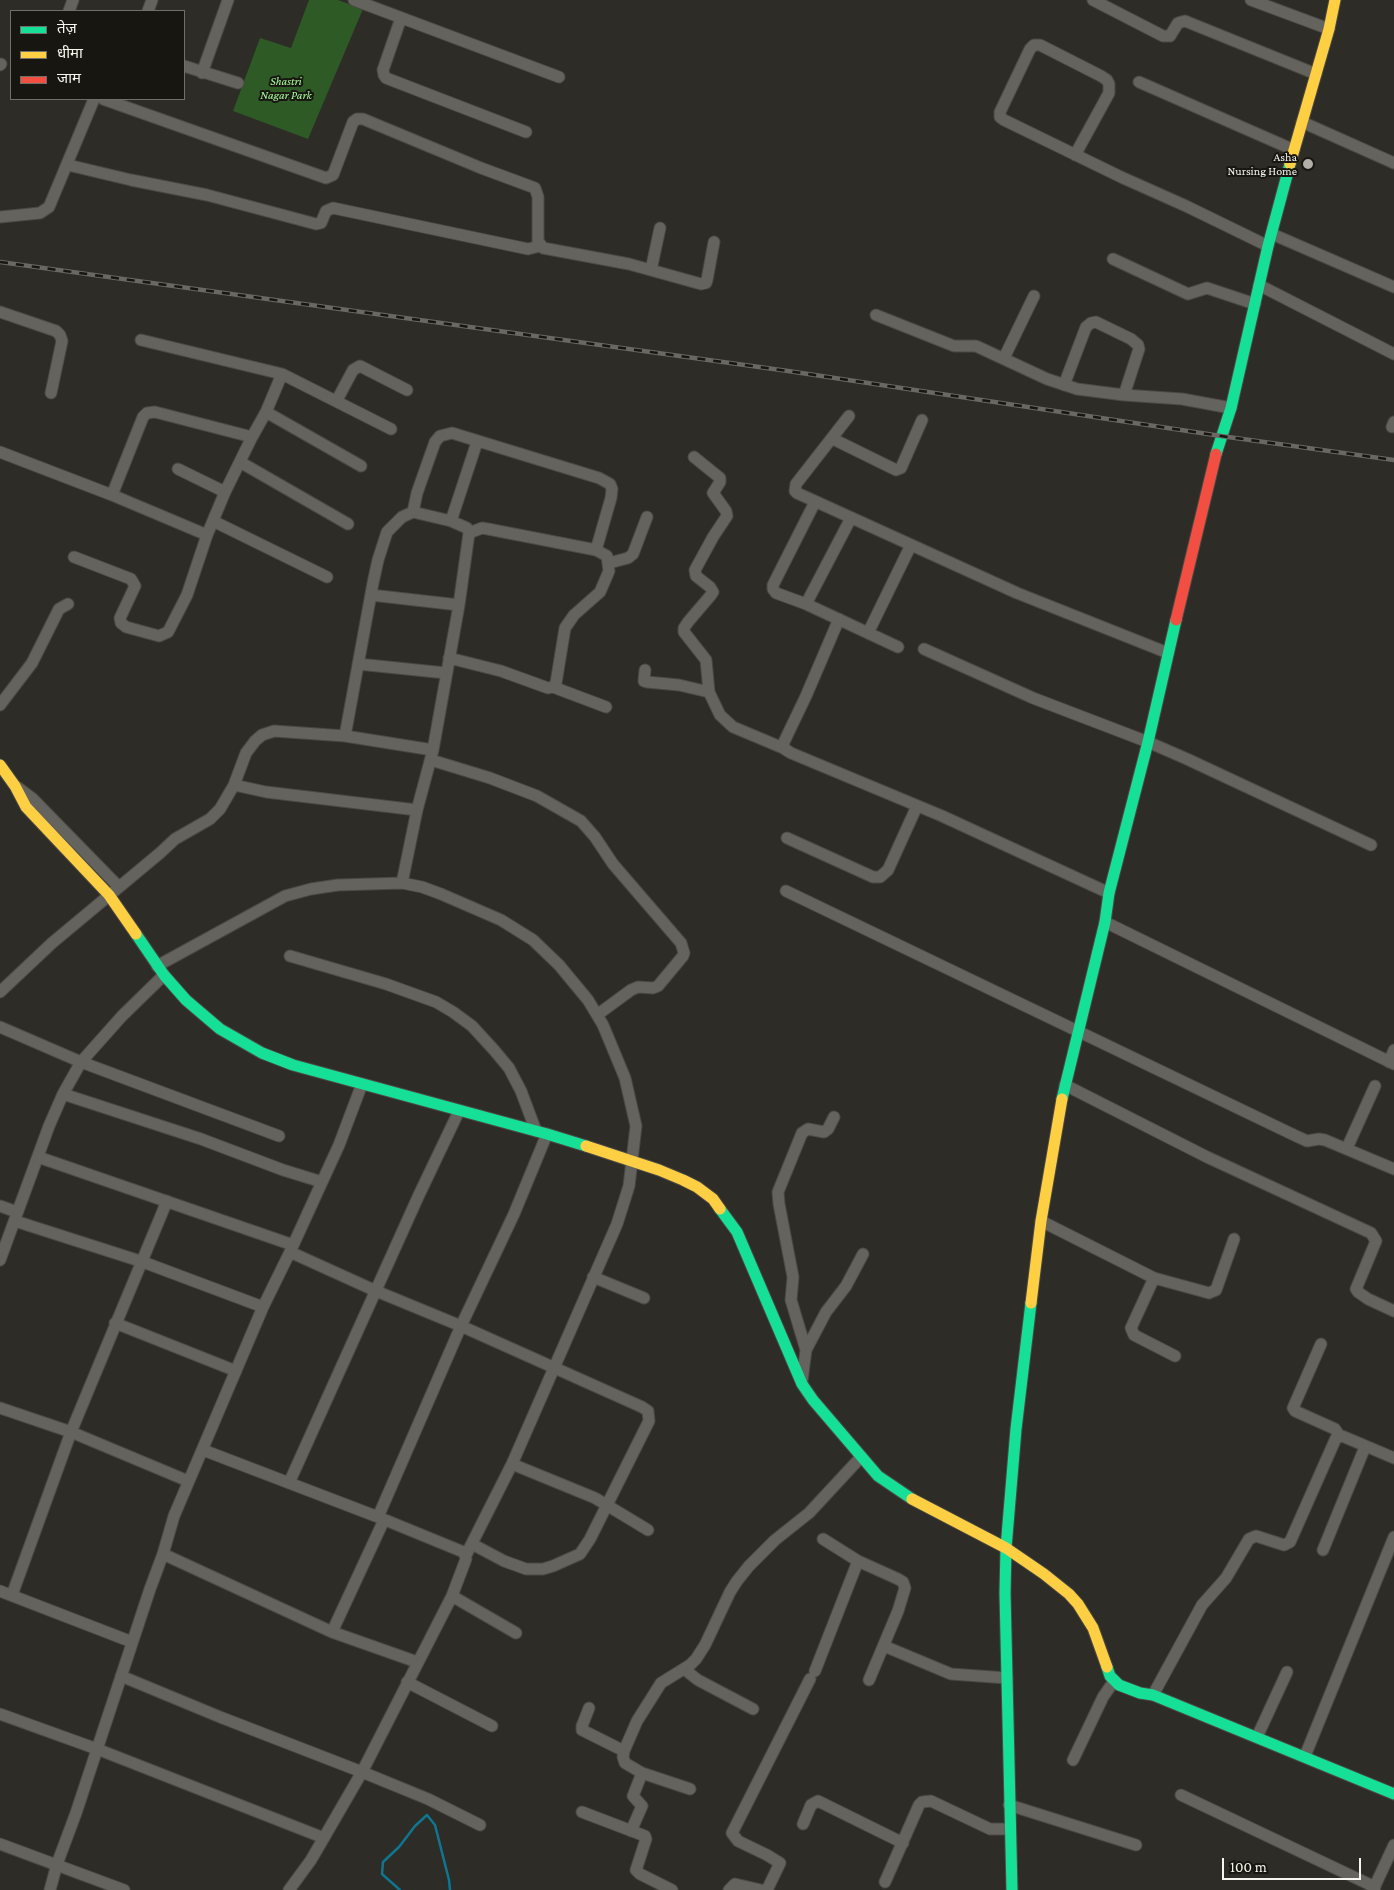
<!DOCTYPE html>
<meta charset="utf-8">
<style>
body{margin:0}
#map{position:relative;width:1394px;height:1890px;overflow:hidden;background:#2e2c26;font-family:"Crimson Pro","Noto Sans Devanagari",serif}
canvas{display:block}
.legend{position:absolute;left:10px;top:10px;width:175px;height:90px;box-sizing:border-box;background:#181611;border:1px solid #716f69;margin:0;padding:6px 9px;list-style:none;font-size:15px;color:#f7f5ee}
.legend li{display:flex;align-items:center;gap:10px;height:25px}
.legend b{width:25px;border:1px solid #716f69}
.scale{position:absolute;left:1222px;top:1858px;width:139px;height:22px;box-sizing:border-box;border:2px solid #f7f5ee;border-top:0;padding-left:6px;font-size:15px;line-height:18px;white-space:nowrap;color:#f7f5ee;-webkit-text-stroke:4px #181611;paint-order:stroke}
</style>
<div id="map">
<canvas width="1394" height="1890"></canvas>
<ul class="legend">
<li><b style="height:6px;background:#16e098"></b>तेज़</li>
<li><b style="height:6px;background:#ffcf43"></b>धीमा</li>
<li><b style="height:6px;background:#f24e42"></b>जाम</li>
</ul>
<div class="scale">100 m</div>
</div>
<script>
const c = document.querySelector('canvas').getContext('2d');
c.lineJoin = 'round';
function fillPath(path, color) { c.fillStyle = color; c.fill(path, 'evenodd'); }
const toPath = rows => new Path2D(rows.map(r => 'M' + r).join(''));
function trace(path, color, width, dash) { c.strokeStyle = color; c.lineWidth = width; c.lineCap = dash ? 'butt' : 'round'; c.setLineDash(dash || []); c.stroke(path); }
function drawText(font, color, halo, rows, align = 'center') {
  c.font = font + ' "Crimson Pro",serif'; c.lineWidth = 4; c.setLineDash([]); c.textBaseline = 'middle'; c.strokeStyle = halo; c.fillStyle = color; for (const [text, x, y, turn = 0] of rows) {
    c.save(); c.translate(x, y); c.rotate((+turn || 0) * Math.PI / 180); c.textAlign = isNaN(turn) ? turn : align; if (halo) c.strokeText(text, 0, 0); c.fillText(text, 0, 0); c.restore();
  }
}
fillPath(toPath([
 [309,0,338,0,363,9,308,139,233,111,260,38,291,48]
]), '#2e5a26');
trace(toPath([
 [400,1890,382,1874,383,1862,399,1847,415,1826,427,1815,435,1825,449,1880,450,1890]
]), '#0f7691', 2.5);
const street = toPath([
 [354,0,559,77],
 [1093,0,1163,36,1170,36,1178,23,1185,21,1316,74],
 [1251,0,1329,29],
 [69,11,73,0],
 [148,11,152,0],
 [401,18,383,70,384,75,386,78,526,132],
 [0,65,1,64],
 [184,66,238,83],
 [202,73,228,0],
 [1139,82,1294,150],
 [103,99,326,178,333,175,353,122,357,119,363,119,481,168,535,188,538,197,538,241,543,248,629,264,701,284,706,283,707,280,714,242],
 [1302,122,1394,163],
 [1075,155,1109,93,1109,84,1107,80,1101,76,1040,45,1034,45,1030,49,1000,112,1000,117,1004,120,1121,177,1186,206,1268,246],
 [68,165,131,180,207,195,316,224,321,223,326,211,333,208,528,249,540,246],
 [0,217,40,213,49,207,94,99],
 [1272,234,1394,287],
 [1113,259,1188,294,1207,288,1255,304],
 [651,270,660,228],
 [1259,285,1394,354],
 [0,312,56,331,60,335,62,341,51,393],
 [876,315,954,346,976,346,1047,379,1077,389,1124,395,1182,399,1231,408],
 [141,340,282,374,266,412,252,437],
 [1004,358,1034,296],
 [282,374,391,429],
 [1064,385,1086,327,1091,323,1096,322,1131,339,1138,345,1139,349,1124,395],
 [337,400,353,370,360,366,407,390],
 [266,412,361,466],
 [849,416,796,484,795,491,797,493,1017,593,1168,653],
 [1392,427,1394,422],
 [833,439,896,470,901,468,922,420],
 [0,452,112,495,207,535,187,595,168,632,159,636,126,627,121,623,120,618,135,586,131,579,74,557],
 [694,457,720,478,720,482,713,493,726,511,727,516,713,537,695,570,696,576,710,587,713,592,711,595,688,622,684,628,684,632,706,660,709,692,720,715,733,727,783,748],
 [240,462,348,524],
 [178,469,225,492],
 [112,495,143,417,147,413,155,412,252,437,225,492,207,535],
 [815,502,773,585,773,589,776,593,806,604,898,647],
 [413,512,417,493,435,442,440,436,452,433,599,478,610,484,612,489,611,498,596,550],
 [213,521,327,577],
 [451,521,477,442],
 [609,563,628,558,633,554,647,517],
 [371,595,459,605],
 [806,604,851,518],
 [839,619,806,696,784,742,783,748,791,753,942,816,1109,893],
 [868,633,911,545],
 [924,649,1033,698,1148,742,1187,759,1371,845],
 [449,658,501,671,548,688,553,687,556,683,565,628,574,615,600,592,609,571,607,556,596,550,488,529,482,528,469,533],
 [358,664,446,673],
 [645,670,644,681,647,682,679,685,709,692],
 [553,687,606,707],
 [0,705,32,663,59,609,68,604],
 [431,760,490,778,537,796,581,821,595,837,613,864,681,943,684,953,683,956,658,986,653,988,638,987,631,990,597,1015],
 [17,787,33,799,119,887],
 [417,810,266,792,234,785,246,753,255,741,262,735,274,731,345,736,433,750],
 [787,838,873,877,880,877,888,870,917,806],
 [402,883,422,887,441,894,501,920,533,940,559,965,588,1000,603,1025,625,1078,636,1126,629,1186,617,1224,512,1464,466,1555],
 [786,891,1296,1136,1307,1141,1319,1139,1325,1140,1394,1169],
 [1105,922,1394,1064],
 [290,956,386,984,436,1002,453,1012,472,1026,494,1050,509,1068,521,1091,536,1131],
 [157,966,285,896,311,889,338,885,402,883,417,810,433,750,459,605,469,533,467,528,451,521,413,512,402,517,387,532,378,560,373,583,345,736],
 [0,992,52,943,160,853,175,839,210,819,220,809,234,785],
 [0,1027,81,1062,279,1136],
 [1389,1062,1394,1050],
 [1065,1085,1207,1157,1371,1233,1376,1241,1356,1289,1358,1292,1368,1299,1394,1311],
 [63,1094,81,1062,122,1016,164,975],
 [1347,1148,1375,1086],
 [38,1157,293,1245],
 [0,1206,17,1212],
 [15,1221,143,1262,263,1307,290,1252],
 [1041,1221,1154,1278,1209,1293,1216,1290,1234,1239],
 [0,1260,49,1126,63,1094,201,1139,283,1170,322,1182,339,1145,362,1084],
 [593,1277,644,1298],
 [1154,1278,1131,1328,1134,1335,1175,1356],
 [115,1323,236,1371],
 [1321,1344,1293,1408,1295,1411,1335,1429,1339,1435],
 [806,1350,791,1300,793,1277,779,1204,778,1192,802,1133,808,1129,824,1132,828,1129,834,1117],
 [802,1381,806,1350,826,1312,846,1286,863,1254],
 [0,1408,71,1432,188,1481],
 [203,1450,378,1517],
 [512,1464,595,1498,648,1530],
 [289,1483,418,1197,459,1111],
 [823,1539,858,1561,898,1579,903,1582,905,1588,898,1611,869,1680],
 [472,1544,504,1561,526,1569,543,1569,553,1566,580,1554,590,1539,649,1421,648,1411,642,1407,461,1326,514,1214,547,1134],
 [1323,1550,1365,1447],
 [163,1554,332,1632,417,1662],
 [0,1591,132,1642],
 [12,1595,71,1432,167,1201],
 [452,1596,516,1633],
 [332,1632,384,1520],
 [884,1646,951,1674,1007,1678],
 [684,1669,698,1680,753,1709],
 [815,1671,858,1561],
 [121,1676,220,1717,362,1772,428,1799,480,1825],
 [407,1682,492,1726],
 [1153,1695,1202,1605,1226,1578,1249,1539,1256,1536,1284,1545,1290,1542,1336,1438,1342,1436,1394,1458],
 [589,1708,582,1726,582,1730,624,1751],
 [0,1714,97,1749,324,1838],
 [1257,1737,1287,1672],
 [1305,1756,1394,1537],
 [1073,1760,1103,1697,1114,1681],
 [690,1789,642,1773,625,1763,623,1757,624,1751,637,1721,661,1683,690,1665,696,1659,705,1645,730,1592,737,1581,749,1566,775,1540,809,1513,861,1457],
 [1181,1795,1375,1887],
 [1009,1805,1136,1845],
 [582,1812,645,1836,646,1839,636,1870,640,1874,672,1890],
 [803,1824,811,1805,818,1801,903,1843],
 [631,1831,642,1806,633,1796,642,1773],
 [0,1844,124,1890],
 [885,1882,919,1805,922,1802,931,1801,990,1829,1010,1829],
 [50,1890,57,1864,76,1813,150,1589,163,1554,174,1516,263,1307],
 [289,1890,311,1860,362,1772,452,1596,466,1559,464,1552,461,1551,378,1517,461,1326,376,1291,290,1252,322,1182],
 [729,1890,735,1884,761,1890],
 [767,1890,780,1863,767,1855,738,1841,732,1833,810,1679],
 [1373,1890,1394,1845]
]);
const fast = toPath([
 [1216,454,1231,408,1268,246,1290,164],
 [136,934,164,975,186,1000,220,1029,262,1053,293,1065,547,1134,586,1146],
 [1062,1099,1105,922,1109,893,1148,742,1176,620],
 [720,1209,737,1232,802,1384,813,1400,878,1476,912,1499],
 [1107,1667,1110,1676,1119,1685,1140,1693,1153,1695,1394,1794],
 [1012,1890,1005,1593,1006,1548,1016,1429,1031,1303]
]);
const slow = toPath([
 [1290,164,1329,29,1335,0],
 [0,765,15,786,26,807,109,895,136,934],
 [586,1146,659,1170,683,1180,697,1187,713,1199,720,1209],
 [1031,1303,1041,1221,1062,1099],
 [912,1499,1006,1548,1044,1574,1069,1594,1078,1604,1093,1628,1107,1667]
]);
const jam = toPath([
 [1176,620,1216,454]
]);
trace(street, '#4b4944', 13);
trace(fast, '#4b4944', 13);
trace(slow, '#4b4944', 13);
trace(jam, '#4b4944', 13);
trace(street, '#65635e', 11);
trace(fast, '#16e098', 11);
trace(slow, '#ffcf43', 11);
trace(jam, '#f24e42', 11);
const rail = toPath([
 [0,262,788,371,1221,436,1394,460]
]);
trace(rail, '#6a6863', 4.5);
trace(rail, '#181611', 2.5, [8]);
for (const [x, y, r, color] of [
 [1308,164,6,"#b1afa8"]
]) { const dot = new Path2D(); dot.arc(x, y, r, 0, 2 * Math.PI); c.fillStyle = color; c.fill(dot); trace(dot, '#181611', 2); }
drawText('italic 12px', '#a8fe9a', '#181611', [
 ["Shastri",286,81],
 ["Nagar Park",286,95]
]);
drawText('12px', '#f7f5ee', '#181611', [
 ["Asha",1297,157],
 ["Nursing Home",1297,171]
], 'right');
</script>
